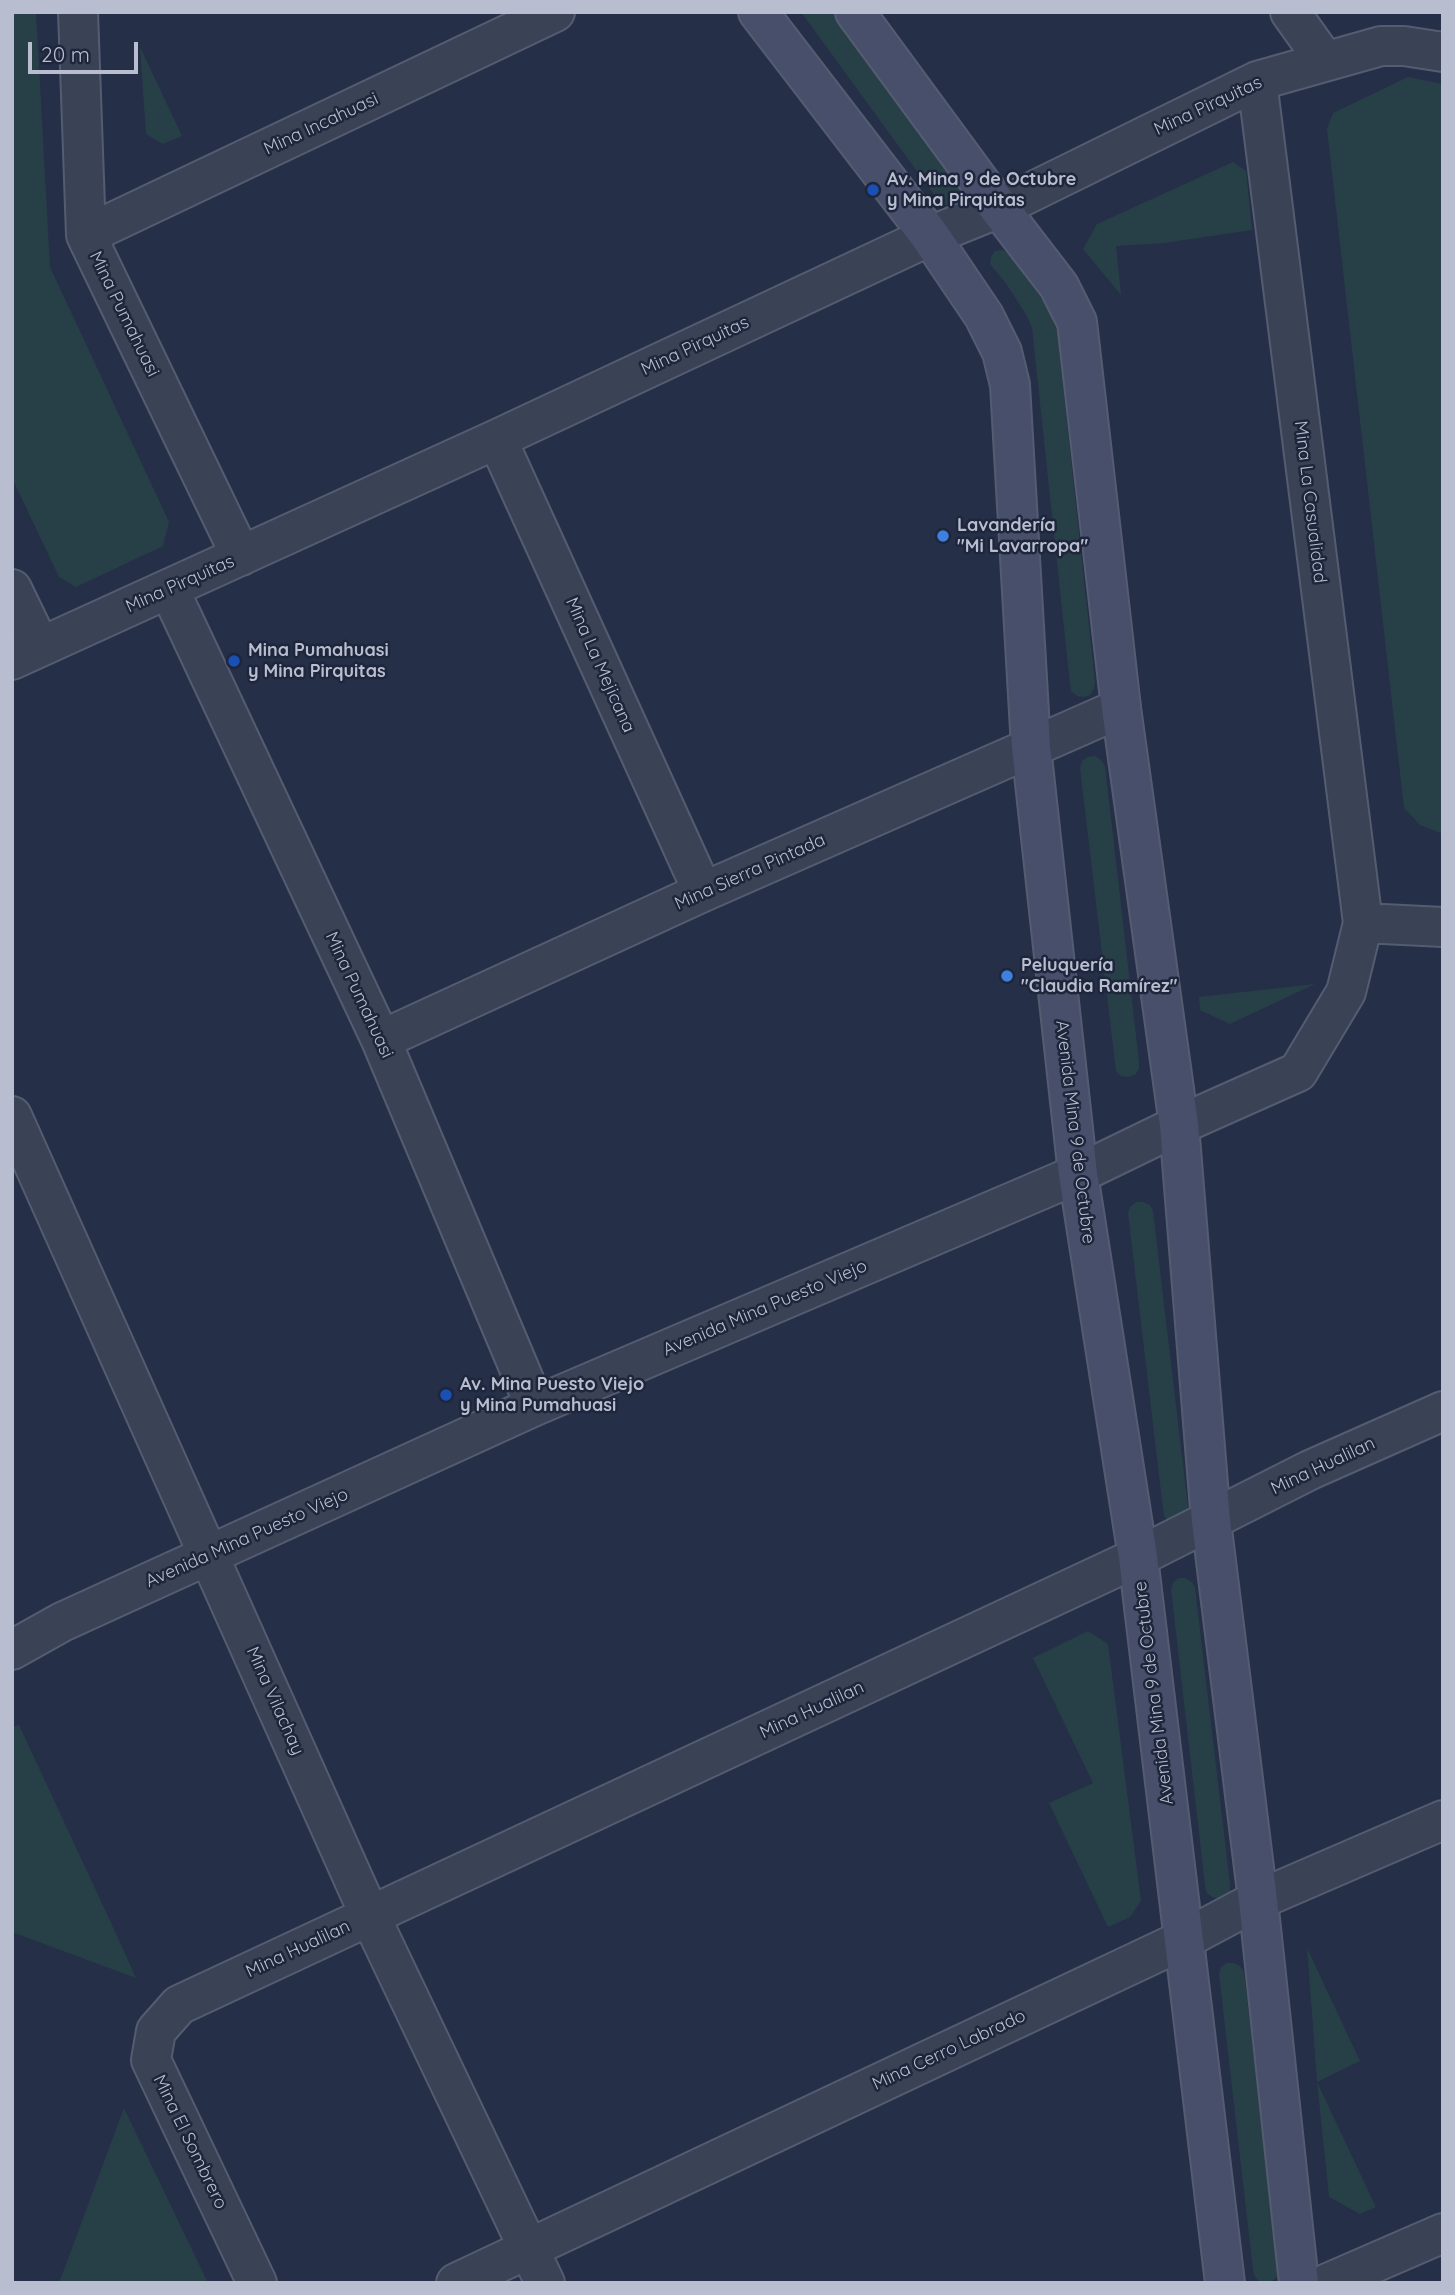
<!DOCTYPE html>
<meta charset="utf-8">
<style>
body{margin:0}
#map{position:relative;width:1455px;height:2295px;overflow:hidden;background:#252f47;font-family:Quicksand,sans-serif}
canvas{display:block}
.frame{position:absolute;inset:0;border:14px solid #b8becf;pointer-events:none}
.scale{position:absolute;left:28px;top:42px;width:110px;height:32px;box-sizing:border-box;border:4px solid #b8becf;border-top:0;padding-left:9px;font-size:21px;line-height:24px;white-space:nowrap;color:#b8becf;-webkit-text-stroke:5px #1e263c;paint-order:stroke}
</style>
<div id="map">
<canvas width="1455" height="2295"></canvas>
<div class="frame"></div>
<div class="scale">20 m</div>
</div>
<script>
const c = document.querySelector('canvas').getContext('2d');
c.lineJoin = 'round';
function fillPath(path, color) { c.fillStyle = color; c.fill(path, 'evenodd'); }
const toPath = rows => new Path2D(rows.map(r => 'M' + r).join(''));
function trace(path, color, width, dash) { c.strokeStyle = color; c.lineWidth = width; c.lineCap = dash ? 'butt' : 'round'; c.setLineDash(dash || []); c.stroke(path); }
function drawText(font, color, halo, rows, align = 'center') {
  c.font = font + ' Quicksand,sans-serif'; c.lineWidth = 5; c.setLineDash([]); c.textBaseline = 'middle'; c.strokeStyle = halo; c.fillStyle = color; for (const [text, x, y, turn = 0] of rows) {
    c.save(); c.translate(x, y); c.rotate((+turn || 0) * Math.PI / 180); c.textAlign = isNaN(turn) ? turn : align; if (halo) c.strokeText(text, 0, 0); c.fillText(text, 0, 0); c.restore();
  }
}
fillPath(toPath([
 [12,12,36,12,50,267,169,522,163,546,76,587,59,577,12,478],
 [801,12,832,12,959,186,961,199,956,205,943,205,938,200],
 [140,47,182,136,163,144,146,134],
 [1408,77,1443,84,1443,834,1420,825,1404,808,1327,129,1333,113],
 [1233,162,1246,171,1252,230,1164,243,1116,246,1121,295,1083,249,1097,224],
 [1002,250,1009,253,1047,306,1057,331,1095,682,1094,689,1090,695,1084,697,1077,696,1071,691,1070,684,1032,328,1027,316,1007,285,990,264,991,257,995,251],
 [1095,756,1101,760,1105,766,1139,1062,1139,1069,1135,1075,1128,1077,1121,1076,1116,1071,1080,768,1082,761,1088,757],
 [1315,984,1230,1024,1200,1010,1199,997],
 [1136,1202,1143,1202,1150,1205,1153,1211,1188,1507,1187,1514,1169,1521,1164,1516,1163,1509,1128,1213,1130,1207],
 [1178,1578,1185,1578,1192,1582,1195,1588,1230,1884,1230,1891,1225,1896,1219,1899,1212,1897,1206,1892,1205,1885,1171,1589,1173,1583],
 [1088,1631,1108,1644,1141,1901,1130,1917,1108,1927,1049,1803,1093,1783,1033,1658],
 [19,1725,119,1940,136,1978,12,1932,12,1727],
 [1307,1948,1360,2061,1317,2082,1376,2207,1360,2214,1329,2197,1317,2081],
 [1227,1963,1234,1963,1240,1966,1244,1972,1279,2269,1278,2276,1270,2283,1260,2282,1255,2277,1253,2270,1219,1974,1221,1967],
 [124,2108,208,2283,59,2283]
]), '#274048');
const street = toPath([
 [78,12,86,235,241,556],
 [1290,12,1325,61],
 [86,235,555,12],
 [497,439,703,892],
 [12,589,40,647],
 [169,589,381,1040,535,1406],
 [12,660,497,439,930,236,999,208,1257,81,1381,46,1404,46,1443,52],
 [1363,923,1443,927],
 [381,1040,703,892,1121,708],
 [12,1116,370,1916,545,2283],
 [12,1650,62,1622,535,1406,1078,1174,1179,1125,1298,1072,1346,992,1363,923,1257,81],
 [257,2283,151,2060,156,2031,179,2005,1138,1557,1310,1470,1443,1411],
 [456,2283,1183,1940,1258,1900,1443,1820],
 [1328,2283,1443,2233]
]);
const secondary = toPath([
 [758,12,930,236,984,316,1002,352,1010,385,1031,747,1078,1174,1138,1557,1225,2283],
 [855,12,999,208,1059,286,1077,322,1121,708,1179,1125,1211,1521,1258,1900,1299,2283]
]);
trace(street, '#555c71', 42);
trace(secondary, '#555c71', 42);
trace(street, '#3a4256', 38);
trace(secondary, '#474f6a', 38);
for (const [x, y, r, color] of [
 [873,190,7,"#1a4fb4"],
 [943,536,7,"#3f7fe0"],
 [234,661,7,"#1a4fb4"],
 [1007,976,7,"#3f7fe0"],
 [446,1395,7,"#1a4fb4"]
]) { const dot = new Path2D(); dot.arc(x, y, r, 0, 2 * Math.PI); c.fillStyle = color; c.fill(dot); trace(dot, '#1e263c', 2.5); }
drawText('18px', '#b8becf', '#1e263c', [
 ["Mina Pirquitas",1208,106,-25],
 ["Mina Incahuasi",321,124,-25],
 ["Mina Pumahuasi",124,314,64],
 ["Mina Pirquitas",695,346,-25],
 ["Mina La Casualidad",1310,502,83],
 ["Mina Pirquitas",180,584,-24],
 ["Mina La Mejicana",600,665,66],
 ["Mina Sierra Pintada",750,872,-24],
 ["Mina Pumahuasi",359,995,65],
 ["Avenida Mina 9 de Octubre",1075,1132,83],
 ["Avenida Mina Puesto Viejo",765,1308,-23],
 ["Mina Hualilan",1323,1466,-25],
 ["Avenida Mina Puesto Viejo",247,1538,-24],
 ["Avenida Mina 9 de Octubre",1154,1693,-97],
 ["Mina Vilachay",275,1701,66],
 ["Mina Hualilan",812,1710,-25],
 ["Mina Hualilan",298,1949,-25],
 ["Mina Cerro Labrado",949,2050,-25],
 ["Mina El Sombrero",190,2142,64]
]);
drawText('bold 18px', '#b8becf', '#1e263c', [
 ["Av. Mina 9 de Octubre",887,180],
 ["y Mina Pirquitas",887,201],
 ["Lavandería",957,526],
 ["\"Mi Lavarropa\"",957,547],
 ["Mina Pumahuasi",248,651],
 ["y Mina Pirquitas",248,672],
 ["Peluquería",1021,966],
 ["\"Claudia Ramírez\"",1021,987],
 ["Av. Mina Puesto Viejo",460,1385],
 ["y Mina Pumahuasi",460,1406]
], 'left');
</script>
